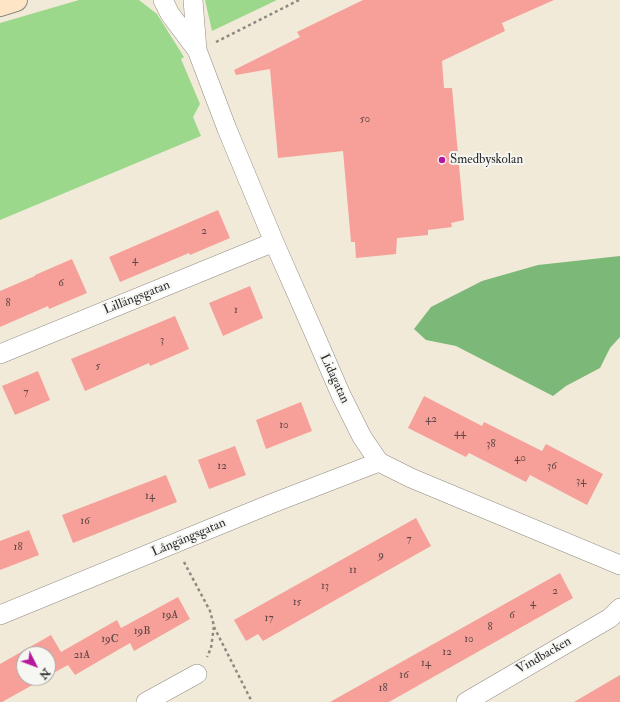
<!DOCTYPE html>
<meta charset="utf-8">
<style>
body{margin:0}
#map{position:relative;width:620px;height:702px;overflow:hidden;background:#f2ead8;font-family:"IM FELL Double Pica",serif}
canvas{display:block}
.north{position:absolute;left:16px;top:646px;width:40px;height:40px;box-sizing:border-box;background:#f6f6f2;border:1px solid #a5a5a2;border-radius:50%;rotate:132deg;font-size:11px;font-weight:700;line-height:16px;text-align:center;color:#2b2b2b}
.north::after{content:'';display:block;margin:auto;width:14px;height:18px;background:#b5179e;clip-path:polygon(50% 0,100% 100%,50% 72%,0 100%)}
</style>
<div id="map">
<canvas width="620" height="702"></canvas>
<div class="north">N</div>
</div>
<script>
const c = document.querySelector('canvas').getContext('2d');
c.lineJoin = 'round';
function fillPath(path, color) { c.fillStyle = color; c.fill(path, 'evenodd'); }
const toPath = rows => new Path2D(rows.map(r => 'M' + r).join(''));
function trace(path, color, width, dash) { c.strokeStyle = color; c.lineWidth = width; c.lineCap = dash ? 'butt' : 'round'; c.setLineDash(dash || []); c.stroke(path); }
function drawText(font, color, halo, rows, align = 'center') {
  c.font = font + ' "IM FELL Double Pica",serif'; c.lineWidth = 4; c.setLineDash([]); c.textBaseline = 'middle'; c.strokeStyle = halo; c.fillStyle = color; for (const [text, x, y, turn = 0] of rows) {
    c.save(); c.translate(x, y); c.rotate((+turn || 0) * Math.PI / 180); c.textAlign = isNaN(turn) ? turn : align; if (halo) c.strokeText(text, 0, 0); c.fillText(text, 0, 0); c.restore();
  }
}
fillPath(toPath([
 [79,0,139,0,157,14,184,57,181,59,200,104,193,117,201,136,0,220,0,23],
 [205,0,277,0,212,31]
]), '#9bd88c');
fillPath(toPath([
 [620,256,620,337,610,348,600,368,566,386,553,396,456,346,426,340,414,329,431,307,482,281,538,265]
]), '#7cb878');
fillPath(toPath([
 [363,0,554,0,502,23,505,31,442,61,444,88,452,88,464,220,451,223,452,227,428,230,428,235,397,238,396,254,356,258,355,242,351,242,343,151,278,158,270,69,236,75,234,70,300,37,297,32],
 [218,210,230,238,190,255,189,253,120,282,109,257],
 [72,259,87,293,49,309,48,306,0,327,0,291,35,276,35,275],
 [250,286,263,318,223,336,209,303],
 [175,316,189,349,150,366,149,363,85,391,71,359],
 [38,371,50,400,15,415,2,386],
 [424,396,482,426,484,422,542,451,546,444,603,474,587,505,530,475,526,482,469,453,466,457,408,428],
 [301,402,312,431,266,449,256,420],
 [235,446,246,475,209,489,198,460],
 [166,475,177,502,73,543,62,515],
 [416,518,431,546,263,641,258,634,246,641,234,620],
 [29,530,39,555,0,570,0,541],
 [560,573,573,598,389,702,330,702],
 [178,597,190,619,134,651,130,643,75,675,68,665,48,676,48,654,24,654,24,678,45,678,2,702,0,702,0,664,51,635,61,652,117,620,121,628],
 [620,675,620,702,574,702]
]), '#f79f99');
const street = toPath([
 [163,0,170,14,197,50,227,129,274,242,315,335,341,395,362,437,379,462,411,478,620,565],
 [193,0,197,50],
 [0,354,274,242],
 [0,615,268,505,379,462],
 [146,702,197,674],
 [466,702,610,618,620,608]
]);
const secondary = toPath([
 [0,5,16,0]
]);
trace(street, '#8e8a82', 20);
trace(secondary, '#8e8a82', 24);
trace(toPath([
 [216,42,299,0],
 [184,562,210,611,214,626,211,648,207,657],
 [214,627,252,702]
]), '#8e8a82', 2.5, [3, 3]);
trace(street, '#fff', 19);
trace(secondary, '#fde5c5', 22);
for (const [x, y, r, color] of [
 [442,160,4,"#b5179e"]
]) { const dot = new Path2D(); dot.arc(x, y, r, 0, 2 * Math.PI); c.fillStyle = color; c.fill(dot); trace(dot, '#f6f6f2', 1.5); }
drawText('11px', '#5e4846', null, [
 ["50",365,120],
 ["2",204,232],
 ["4",135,261],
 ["6",61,284],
 ["8",8,304],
 ["1",236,311],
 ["3",162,341],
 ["5",98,367],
 ["7",26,393],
 ["42",431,420],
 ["10",284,426],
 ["44",460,434],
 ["38",491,445],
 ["40",520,459],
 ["12",222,467],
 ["36",552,467],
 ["34",581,482],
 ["14",150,497],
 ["16",85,522],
 ["7",409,540],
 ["18",18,548],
 ["9",381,556],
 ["11",353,571],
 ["13",325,587],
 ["2",555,592],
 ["15",297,603],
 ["4",533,604],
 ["19A",170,616],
 ["6",512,616],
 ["17",269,619],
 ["8",490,628],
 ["19B",142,632],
 ["19C",110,640],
 ["10",469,640],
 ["12",447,653],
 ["21A",82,656],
 ["14",426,664],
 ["16",404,676],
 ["18",383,689]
]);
drawText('13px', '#2b2b2b', '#f6f6f2', [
 ["Smedbyskolan",450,160]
], 'left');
drawText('13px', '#2b2b2b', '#f6f6f2', [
 ["Lillängsgatan",137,298,-22],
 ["Lidagatan",334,379,65],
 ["Långängsgatan",189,538,-23],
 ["Vindbacken",544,656,-30]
]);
</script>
